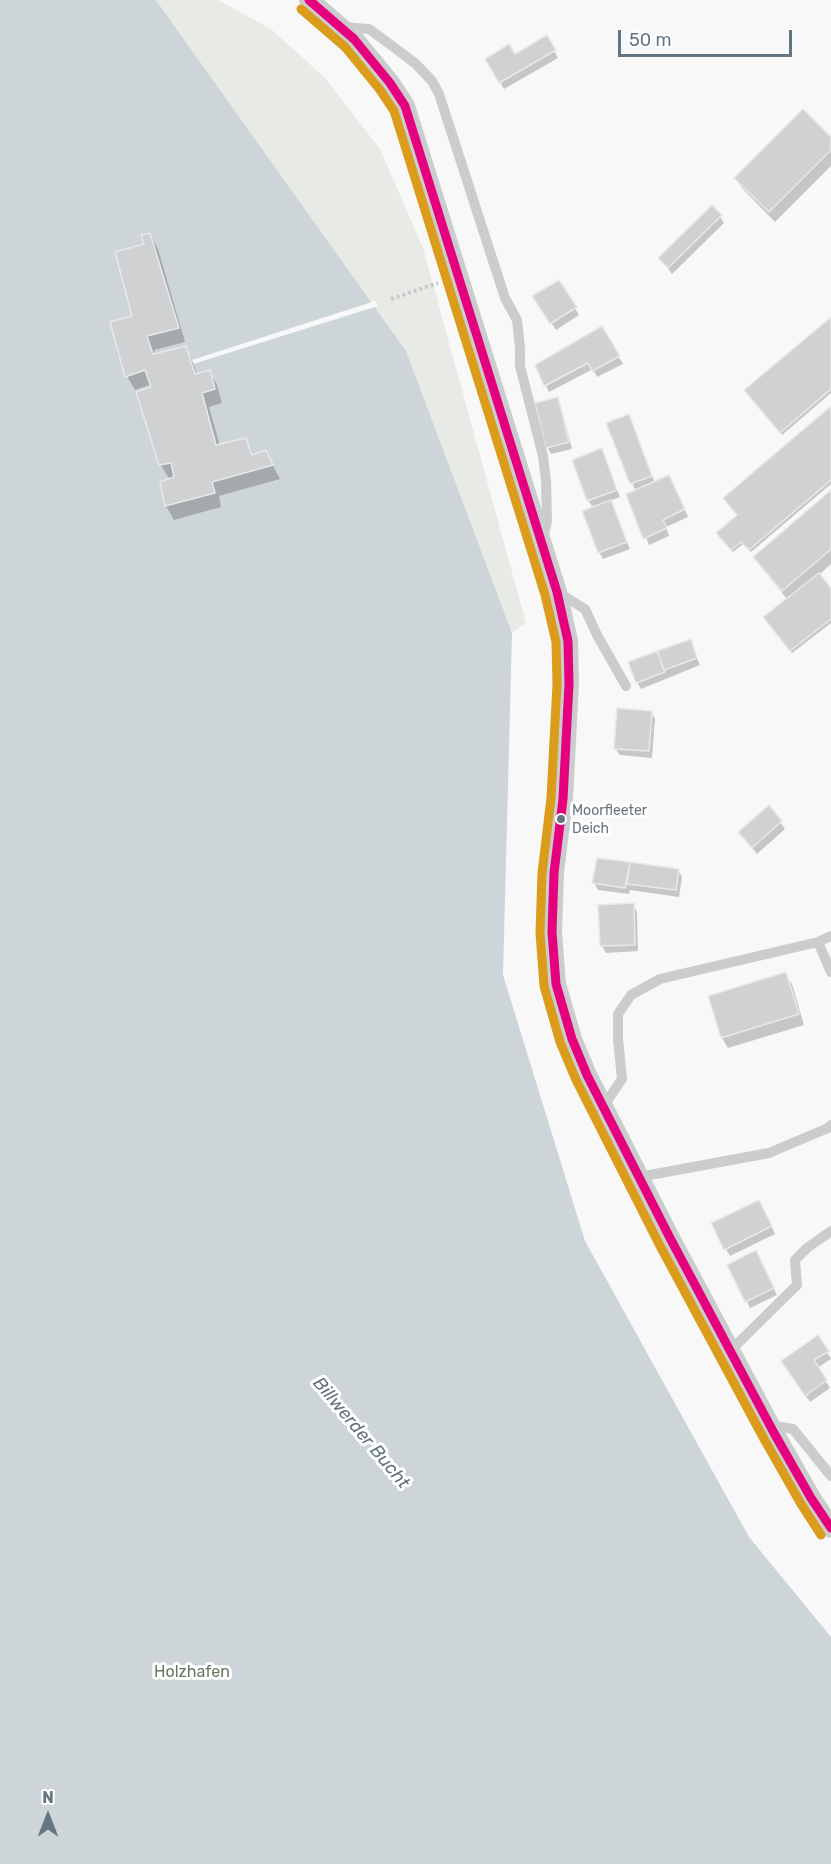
<!DOCTYPE html>
<style>
body{margin:0}
#map{position:relative;width:831px;height:1864px;overflow:hidden;background:#f8f8f8;font-family:Rubik,sans-serif}
canvas{display:block}
.north{position:absolute;left:18px;top:1786px;width:60px;height:60px;-webkit-text-stroke:4px #fff;paint-order:stroke;rotate:0deg;font-size:16px;font-weight:700;line-height:24px;text-align:center;color:#667680}
.north::after{content:'';display:block;margin:auto;width:21px;height:27px;background:#667680;clip-path:polygon(50% 0,100% 100%,50% 72%,0 100%)}
.scale{position:absolute;left:618px;top:30px;width:174px;height:27px;box-sizing:border-box;border:3px solid #667680;border-top:0;padding-left:8px;font-size:18px;line-height:21px;white-space:nowrap;color:#667680;-webkit-text-stroke:4px #fff;paint-order:stroke}
</style>
<div id="map">
<canvas width="831" height="1864"></canvas>
<div class="north">N</div>
<div class="scale">50 m</div>
</div>
<script>
const c = document.querySelector('canvas').getContext('2d');
c.lineJoin = 'round';
function fillPath(path, color) { c.fillStyle = color; c.fill(path, 'evenodd'); }
const toPath = rows => new Path2D(rows.map(r => 'M' + r).join(''));
function trace(path, color, width, dash) { c.strokeStyle = color; c.lineWidth = width; c.lineCap = dash ? 'butt' : 'round'; c.setLineDash(dash || []); c.stroke(path); }
function drawText(font, color, halo, rows, align = 'center') {
  c.font = font + ' Rubik,sans-serif'; c.lineWidth = 6; c.setLineDash([]); c.textBaseline = 'middle'; c.strokeStyle = halo; c.fillStyle = color; for (const [text, x, y, turn = 0] of rows) {
    c.save(); c.translate(x, y); c.rotate((+turn || 0) * Math.PI / 180); c.textAlign = isNaN(turn) ? turn : align; if (halo) c.strokeText(text, 0, 0); c.fillText(text, 0, 0); c.restore();
  }
}
fillPath(toPath([
 [156,0,218,0,271,29,325,78,380,149,423,248,526,623,512,633,406,351]
]), '#e7eae5');
fillPath(toPath([
 [0,0,156,0,406,351,512,633,503,975,585,1241,749,1537,831,1637,831,1864,0,1864]
]), '#cdd5d8');
fillPath(toPath([
 [375,301,378,306,193,364,192,360]
]), '#f8f8f8');
fillPath(toPath([
 [547,38,558,58,504,89,487,59,515,56],
 [831,139,831,166,775,222,742,188,736,178],
 [720,216,724,223,672,274,660,258],
 [150,235,158,249,185,342,154,350,155,355,185,348,193,362,197,375,209,371,217,385,222,403,209,407,220,446,245,439,254,456,266,452,280,479,219,496,221,507,174,520,166,506,161,483,170,480,160,464,153,388,152,384,135,390,127,376,133,317,146,245],
 [538,303,575,308,579,315,556,330],
 [831,319,831,393,782,435,747,394],
 [601,328,623,364,597,377,593,369,549,392,546,386,595,360],
 [557,399,561,406,572,449,551,454,547,447],
 [831,408,831,484,751,552,743,544,733,552,720,536],
 [632,423,655,483,673,483,688,517,666,527,669,536,649,545,628,495,636,492,608,424],
 [602,450,620,497,609,501,630,549,603,559,599,552,593,508,588,500],
 [831,492,831,564,819,575,831,590,831,623,792,653,766,620,787,599,761,567,755,557],
 [690,641,700,665,641,689,637,682],
 [651,712,655,719,652,758,620,755,615,748],
 [769,807,785,829,757,854,740,832],
 [598,860,678,870,682,877,679,897,630,890,629,894,598,890,594,883],
 [633,905,637,912,638,951,606,953,602,946],
 [785,974,792,984,804,1025,728,1048,722,1038,710,997],
 [763,1208,775,1234,730,1256,726,1249],
 [759,1259,777,1295,750,1308,729,1265],
 [827,1352,831,1359,817,1368,830,1388,810,1402,787,1368]
]), '#0003');
const building = toPath([
 [547,35,556,50,499,83,485,59,509,44,515,54,547,35],
 [803,109,831,137,831,150,769,212,734,178,803,109],
 [712,205,722,215,668,268,658,258,712,205],
 [150,233,179,328,147,336,153,354,186,346,195,374,210,370,215,389,202,393,216,445,246,438,252,455,266,450,273,465,212,482,215,493,165,506,160,482,174,477,171,463,159,465,136,392,151,387,145,370,125,377,110,322,132,316,115,252,144,244,141,235,150,233],
 [559,280,577,307,550,324,532,296,559,280],
 [831,317,831,389,780,433,744,390,831,317],
 [602,326,620,356,592,371,588,363,544,386,535,365,602,326],
 [558,397,569,442,546,448,535,403,558,397],
 [831,406,831,480,749,550,741,542,731,550,716,533,737,515,723,498,831,406],
 [629,414,652,476,630,484,606,423,629,414],
 [602,448,617,490,587,501,572,460,602,448],
 [669,475,685,509,663,520,667,528,643,539,626,494,669,475],
 [831,490,831,549,782,591,753,557,831,490],
 [611,500,627,542,598,553,582,511,611,500],
 [819,573,831,588,831,619,790,651,763,617,819,573],
 [691,639,697,658,664,670,657,651,691,639],
 [657,651,665,672,636,683,628,662,657,651],
 [617,708,652,711,649,751,614,749,617,708],
 [769,805,782,821,752,848,738,832,769,805],
 [597,858,630,862,625,888,592,883,597,858],
 [630,862,679,869,676,890,627,884,630,862],
 [634,903,635,945,600,946,598,905,634,903],
 [786,972,799,1014,721,1038,708,996,786,972],
 [759,1200,772,1226,724,1250,711,1223,759,1200],
 [756,1250,774,1288,745,1302,727,1265,756,1250],
 [818,1335,829,1351,814,1360,827,1380,805,1396,781,1361,818,1335]
]);
fillPath(building, '#cfd1d2');
trace(building, '#e8e8e8', 1.5);
trace(toPath([
 [391,299,438,283]
]), '#c8cacb', 4, [3, 3]);
trace(toPath([
 [342,27,369,29,391,45,416,64,432,81,439,94,505,298,517,320,520,348,520,366,543,456,546,481,547,521,543,538],
 [557,592,585,609,597,635,626,686],
 [818,942,831,972],
 [603,1107,622,1079,618,1039,618,1014,631,995,660,979,818,942,831,936],
 [639,1177,769,1153,828,1128,831,1125],
 [730,1351,797,1285,795,1260,807,1248,831,1231],
 [770,1425,793,1429,831,1476]
]), '#cbcccd', 10);
trace(toPath([
 [309,0,354,39,390,83,405,106,557,592,568,641,569,684,563,799,554,873,552,932,556,984,572,1039,587,1075,670,1238,774,1433,811,1498,831,1528]
]), '#cbcccd', 20);
trace(toPath([
 [309,0,354,39,390,83,405,106,557,592,568,641,569,684,563,799,554,873,552,932,556,984,572,1039,587,1075,670,1238,774,1433,811,1498,831,1528]
]), '#e5007d', 9);
trace(toPath([
 [301,9,345,47,380,90,394,111,545,595,556,642,557,684,551,798,542,873,540,933,544,986,560,1042,576,1080,659,1244,764,1439,801,1504,821,1535]
]), '#da9c1a', 9);
for (const [x, y, r, color] of [
 [561,819,5,"#667680"]
]) { const dot = new Path2D(); dot.arc(x, y, r, 0, 2 * Math.PI); c.fillStyle = color; c.fill(dot); trace(dot, '#fff', 2); }
drawText('14px', '#667680', '#fff', [
 ["Moorfleeter",572,811],
 ["Deich",572,829]
], 'left');
drawText('16px', '#697965', '#fff', [
 ["Holzhafen",192,1672]
]);
drawText('italic 18px', '#60747a', '#fff', [
 ["Billwerder Bucht",361,1433,50]
]);
</script>
